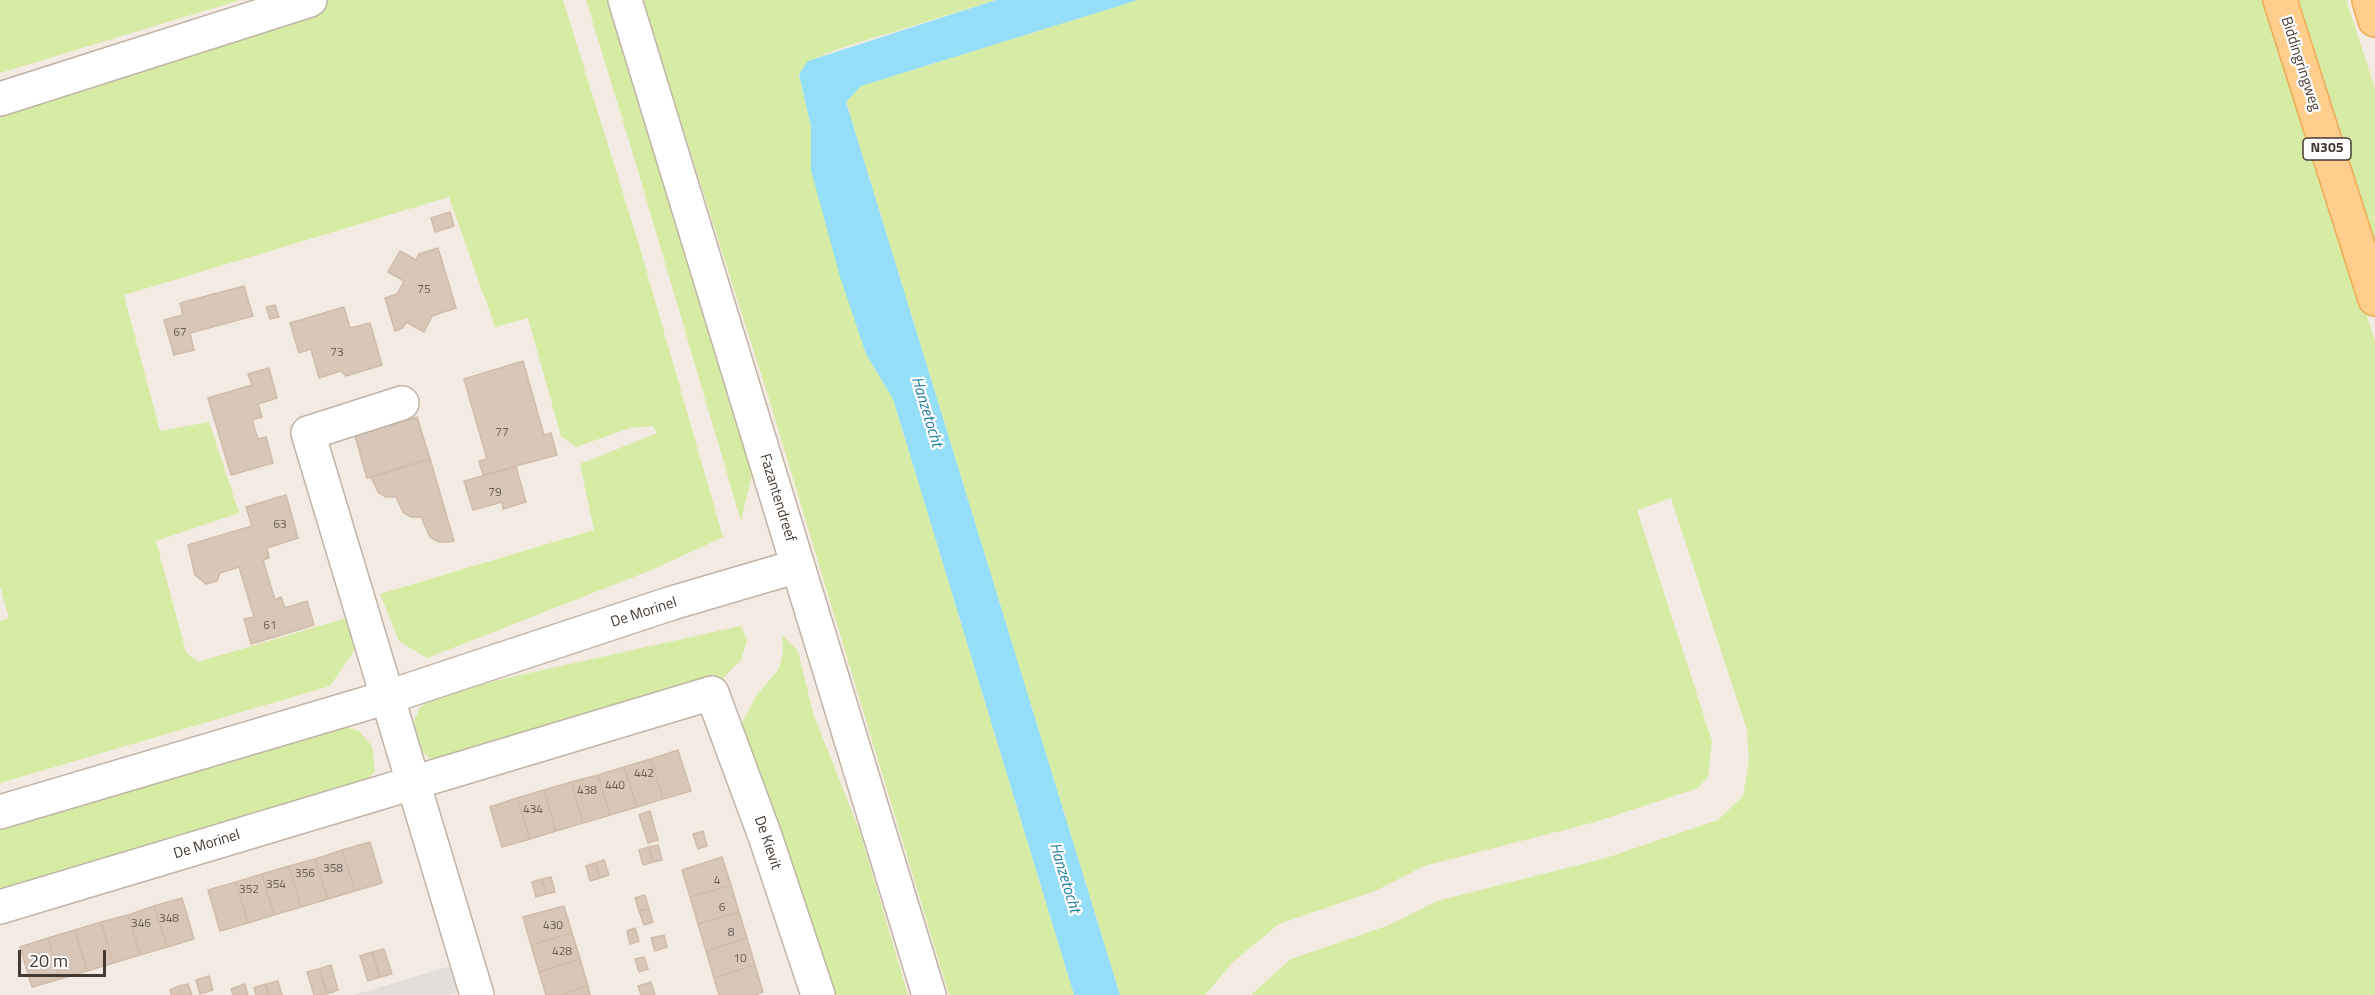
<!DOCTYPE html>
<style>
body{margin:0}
#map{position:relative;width:2375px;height:995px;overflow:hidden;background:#f3ebe1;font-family:"Titillium Web",sans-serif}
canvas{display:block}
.scale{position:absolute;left:18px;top:950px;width:88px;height:27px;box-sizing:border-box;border:3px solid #443a31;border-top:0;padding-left:8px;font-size:18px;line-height:21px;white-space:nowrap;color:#443a31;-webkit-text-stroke:4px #fff;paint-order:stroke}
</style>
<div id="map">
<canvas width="2375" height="995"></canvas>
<div class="scale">20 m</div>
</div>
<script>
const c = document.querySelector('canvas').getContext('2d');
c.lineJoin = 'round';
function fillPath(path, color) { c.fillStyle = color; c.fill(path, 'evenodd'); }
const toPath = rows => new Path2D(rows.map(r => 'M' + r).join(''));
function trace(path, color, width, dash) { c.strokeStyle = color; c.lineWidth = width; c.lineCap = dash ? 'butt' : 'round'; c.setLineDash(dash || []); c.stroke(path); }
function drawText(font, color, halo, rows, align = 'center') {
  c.font = font + ' "Titillium Web",sans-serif'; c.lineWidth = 4.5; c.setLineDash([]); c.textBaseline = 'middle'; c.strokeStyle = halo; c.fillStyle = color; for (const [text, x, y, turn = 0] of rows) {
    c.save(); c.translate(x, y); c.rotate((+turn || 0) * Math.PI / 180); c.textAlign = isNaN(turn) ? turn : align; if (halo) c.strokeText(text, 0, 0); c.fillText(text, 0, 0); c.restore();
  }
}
fillPath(toPath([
 [0,0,240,0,0,73],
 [266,0,563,0,639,245,723,537,654,569,427,658,399,641,380,594,594,530,580,464,657,433,653,426,630,428,576,447,561,436,528,318,495,327,449,197,124,295,160,431,209,422,239,513,156,541,186,652,198,662,353,616,359,637,352,654,330,686,0,783,0,621,9,618,0,586,0,84],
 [586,0,607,0,753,470,741,521,633,154],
 [642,0,996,0,838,49,808,61,799,75,811,127,811,170,866,354,893,399,1074,995,949,995,769,399],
 [1138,0,2267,0,2375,341,2375,995,1251,995,1291,959,1389,925,1437,901,1606,858,1718,820,1743,796,1749,760,1747,730,1671,498,1637,510,1712,741,1708,777,1698,788,1595,822,1424,866,1375,891,1279,924,1233,962,1205,995,1120,995,846,102,861,86],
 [2299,0,2346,0,2375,89,2375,241],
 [741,626,747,640,741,660,722,679,677,694,434,762,417,747,411,728,420,707,444,694,520,675],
 [782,635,798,651,813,713,860,832,908,995,824,995,740,727,756,696,779,669,783,653],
 [335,724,359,731,372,746,375,772,355,790,0,896,0,825]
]), '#d6eca4');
fillPath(toPath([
 [454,965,462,991,448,995,354,995]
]), '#e2deda');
fillPath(toPath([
 [996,0,1138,0,861,86,846,102,1120,995,1074,995,893,399,866,354,840,277,811,170,811,127,799,74,808,61]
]), '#95def7');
const building = toPath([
 [450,212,454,226,435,232,431,218,450,212],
 [438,248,456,308,432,316,424,332,406,322,403,328,395,331,385,298,397,294,404,281,388,272,400,251,416,260,419,254,438,248],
 [244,286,253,316,190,333,194,350,174,355,164,320,183,315,180,303,244,286],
 [275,305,279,317,270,319,266,307,275,305],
 [344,307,350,328,370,323,382,365,346,376,341,371,319,378,311,349,299,353,290,323,344,307],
 [523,361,544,435,551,433,557,455,483,475,479,461,487,459,464,379,523,361],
 [269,368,277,398,258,404,262,417,252,420,258,439,266,437,273,463,231,475,208,398,252,385,248,374,269,368],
 [417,417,430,459,367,478,355,436,417,417],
 [430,459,454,541,447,542,439,542,430,537,421,517,411,517,403,512,396,497,386,497,378,492,371,477,430,459],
 [516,467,526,502,503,509,502,502,473,510,464,481,516,467],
 [286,495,298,538,267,548,269,558,263,560,275,600,281,597,285,608,307,601,314,625,251,644,244,619,254,617,239,567,220,573,217,581,206,584,195,575,188,545,252,526,246,507,286,495],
 [678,750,691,791,663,799,651,759,678,750],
 [651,759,663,799,637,807,624,767,651,759],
 [624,767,637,807,610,815,598,775,624,767],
 [598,775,610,815,583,823,571,782,598,775],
 [571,782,583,823,556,831,544,790,571,782],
 [544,790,556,831,530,839,517,798,544,790],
 [517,798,530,839,502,847,490,807,517,798],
 [650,811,658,840,648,843,639,815,650,811],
 [703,831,707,846,698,849,693,834,703,831],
 [370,842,382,883,355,891,342,850,370,842],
 [658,845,662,860,653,862,649,847,658,845],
 [649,847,653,862,643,865,639,850,649,847],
 [342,850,355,891,328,899,315,859,342,850],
 [722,857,731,885,690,897,682,870,722,857],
 [315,859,328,899,301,907,289,866,315,859],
 [604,860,609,875,600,878,595,863,604,860],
 [595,863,600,878,590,881,586,866,595,863],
 [289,866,301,907,274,915,262,874,289,866],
 [262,874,274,915,248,923,236,882,262,874],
 [551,877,555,892,546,894,542,879,551,877],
 [542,879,546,894,536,897,532,882,542,879],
 [236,882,248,923,220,931,208,890,236,882],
 [731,885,739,912,698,924,690,897,731,885],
 [645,895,649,909,639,911,635,898,645,895],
 [182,898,194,939,167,947,154,906,182,898],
 [154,906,167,947,140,955,128,915,154,906],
 [564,906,572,933,531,945,523,917,564,906],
 [649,909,653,922,644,925,639,911,649,909],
 [739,912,747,938,706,951,698,924,739,912],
 [128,915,140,955,113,963,101,922,128,915],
 [101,922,113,963,87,971,75,930,101,922],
 [635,928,639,941,630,944,627,931,635,928],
 [75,930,87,971,60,979,48,938,75,930],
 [572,933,580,959,539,972,531,945,572,933],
 [664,935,667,947,655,951,651,938,664,935],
 [48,938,60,979,32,987,20,947,48,938],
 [747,938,755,965,714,978,706,951,747,938],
 [384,949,392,974,380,977,372,952,384,949],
 [372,952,380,977,368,981,360,956,372,952],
 [644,957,648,969,639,972,635,959,644,957],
 [580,959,588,986,560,995,546,995,539,972,580,959],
 [331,965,338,990,327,994,319,969,331,965],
 [755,965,763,992,755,995,719,995,714,978,755,965],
 [319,969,327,994,314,995,307,972,319,969],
 [209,976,213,990,200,994,196,980,209,976],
 [278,981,282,995,269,995,266,984,278,981],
 [651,982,655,995,641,995,638,986,651,982],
 [188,984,192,995,182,995,179,986,188,984],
 [245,984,248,995,233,995,231,989,245,984],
 [266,984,269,995,256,995,254,988,266,984],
 [179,986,182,995,171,995,170,990,179,986],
 [588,986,590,995,560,995,588,986]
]);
fillPath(building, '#d8c7b8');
trace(building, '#d1bba8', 1.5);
const minor = toPath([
 [625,0,929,995],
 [0,99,310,0],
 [402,403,308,433,477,995],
 [0,812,388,697,672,603,798,566],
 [0,907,712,693,765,836,818,995]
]);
const major = toPath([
 [2280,0,2375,299],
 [2369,0,2375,20]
]);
trace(minor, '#c1b4a6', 36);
trace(major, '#efa952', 36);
trace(minor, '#fff', 33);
trace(major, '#ffce8d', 33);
drawText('12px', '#695d53', null, [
 ["75",424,290],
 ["67",180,333],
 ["73",337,353],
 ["77",502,433],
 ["79",495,493],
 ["63",280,525],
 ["61",270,626],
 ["442",644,774],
 ["440",615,786],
 ["438",587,791],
 ["434",533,810],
 ["358",333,869],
 ["356",305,874],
 ["4",717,881],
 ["354",276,885],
 ["352",249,890],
 ["6",722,908],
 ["348",169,919],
 ["346",141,924],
 ["430",553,926],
 ["8",731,933],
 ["428",562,952],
 ["10",740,959]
]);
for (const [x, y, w] of [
 [2327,149,48]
]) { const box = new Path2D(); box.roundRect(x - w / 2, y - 11, w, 22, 4.5); c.fillStyle = '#fff'; c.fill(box); trace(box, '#443a31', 1.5); }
drawText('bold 14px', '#443a31', null, [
 ["N305",2327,149]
]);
drawText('15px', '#443a31', '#fff', [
 ["Biddingringweg",2300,64,72],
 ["Fazantendreef",777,498,73],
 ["De Morinel",644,613,-18],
 ["De Kievit",767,843,71],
 ["De Morinel",207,845,-17]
]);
drawText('italic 16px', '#1f7da0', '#fff', [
 ["Hanzetocht",926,412,73],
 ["Hanzetocht",1064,878,73]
]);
</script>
